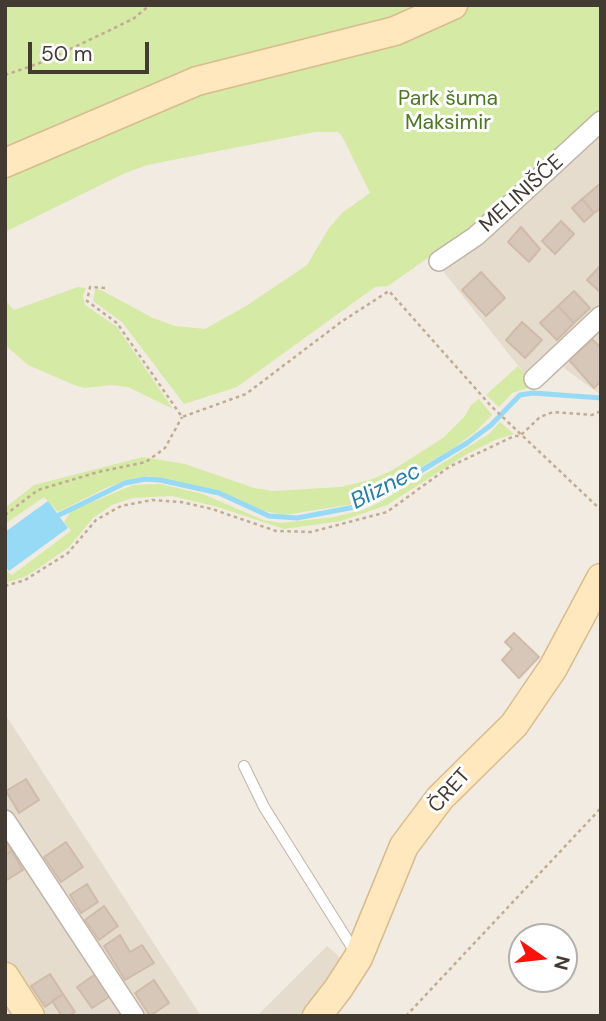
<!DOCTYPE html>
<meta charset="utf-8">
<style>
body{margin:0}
#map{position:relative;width:606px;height:1021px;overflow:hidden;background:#f2ebe1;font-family:"DM Sans",sans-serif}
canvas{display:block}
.frame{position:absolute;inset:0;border:7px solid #433a31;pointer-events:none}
.north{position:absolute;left:508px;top:923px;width:70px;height:70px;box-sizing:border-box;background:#fff;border:2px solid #b4b0ad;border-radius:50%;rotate:104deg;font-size:19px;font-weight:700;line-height:28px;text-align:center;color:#433a31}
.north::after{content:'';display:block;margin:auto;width:24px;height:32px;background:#ff100b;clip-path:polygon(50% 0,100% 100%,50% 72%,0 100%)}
.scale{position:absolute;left:28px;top:42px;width:121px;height:32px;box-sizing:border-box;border:4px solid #433a31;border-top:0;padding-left:9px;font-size:21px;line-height:24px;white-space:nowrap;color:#433a31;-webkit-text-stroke:5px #fff;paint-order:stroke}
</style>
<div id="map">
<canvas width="606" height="1021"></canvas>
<div class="frame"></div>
<div class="north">N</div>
<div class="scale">50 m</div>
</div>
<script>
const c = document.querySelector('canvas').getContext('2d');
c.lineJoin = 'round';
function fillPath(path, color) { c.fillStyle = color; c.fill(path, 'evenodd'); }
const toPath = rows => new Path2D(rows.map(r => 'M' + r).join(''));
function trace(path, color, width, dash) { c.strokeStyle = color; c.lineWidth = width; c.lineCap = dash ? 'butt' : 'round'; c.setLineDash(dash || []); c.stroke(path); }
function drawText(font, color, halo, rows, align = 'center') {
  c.font = font + ' "DM Sans",sans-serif'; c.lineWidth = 6; c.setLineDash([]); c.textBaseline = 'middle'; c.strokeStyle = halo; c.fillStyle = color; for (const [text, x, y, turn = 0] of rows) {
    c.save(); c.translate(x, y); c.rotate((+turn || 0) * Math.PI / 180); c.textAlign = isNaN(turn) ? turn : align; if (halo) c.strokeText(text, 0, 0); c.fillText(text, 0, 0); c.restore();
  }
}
fillPath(toPath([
 [601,130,601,395,557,363,527,377,442,270,529,199],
 [5,714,201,1016,10,1016,5,1008],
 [327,946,343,960,305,1016,257,1016]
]), '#e6dcce');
fillPath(toPath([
 [5,5,601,5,601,109,503,205,388,286,375,287,237,387,184,404,122,322,93,301,95,289,101,290,153,318,175,326,205,329,246,306,307,265,329,228,342,213,370,193,342,136,338,132,315,132,147,165,123,174,5,232],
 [78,287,86,288,83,296,85,305,117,327,173,409,128,387,111,385,85,388,74,385,28,365,5,345,5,300,14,310],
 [518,366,527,377,528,388,512,393,499,407,486,395],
 [479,399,492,415,475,432,455,447,360,503,284,515,254,509,221,491,148,476,127,480,108,487,58,512,44,497,5,524,5,508,34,485,143,457,185,464,254,488,273,491,340,487,370,480,391,471,443,438,465,416,471,405],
 [500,422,514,434,495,440,467,454,387,505,341,521,284,529,218,507,172,496,132,498,112,505,93,518,69,547,36,570,24,577,5,583,5,570,12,575,71,531,64,522,71,511,133,485,160,484,203,494,263,520,281,523,335,517,366,509,382,501,489,434]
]), '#d4eaa5');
fillPath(toPath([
 [48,501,68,528,9,571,5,566,5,532]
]), '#97daf5');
trace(toPath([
 [55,517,125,483,145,479,160,480,219,493,269,516,297,518,355,507,376,498,467,443,491,425,520,395,533,393,601,398]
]), '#97daf5', 5);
const building = toPath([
 [601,183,601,208,594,213,582,199,601,183],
 [582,199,594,213,584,222,572,208,582,199],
 [561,221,574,234,555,254,542,241,561,221],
 [521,227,540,249,529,262,508,242,521,227],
 [600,266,601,267,601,293,587,280,600,266],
 [481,272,505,298,486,316,462,290,481,272],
 [574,291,590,308,574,323,558,306,574,291],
 [558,306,574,323,557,340,540,323,558,306],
 [522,322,542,340,525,358,506,340,522,322],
 [592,339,601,348,601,381,594,388,569,360,592,339],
 [514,633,539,657,519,678,502,660,512,649,505,642,514,633],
 [26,779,39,800,19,813,6,791,26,779],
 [5,840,12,851,5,855,5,840],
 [66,842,83,867,61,882,44,857,66,842],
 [12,851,23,870,5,881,5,855,12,851],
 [87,884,98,902,81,913,70,895,87,884],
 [104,906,118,926,99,940,85,920,104,906],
 [120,935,130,952,142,945,154,963,125,980,104,946,120,935],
 [97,973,112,995,92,1008,77,987,97,973],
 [50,974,63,994,45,1007,31,986,50,974],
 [154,980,169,1003,150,1016,135,993,154,980],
 [63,994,75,1012,69,1016,62,1016,52,1001,63,994]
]);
fillPath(building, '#d7c7b8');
trace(building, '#cfbba8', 2);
const lane = toPath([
 [244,766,264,807,355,952]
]);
const street = toPath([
 [439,261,476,236,601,121],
 [534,379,601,316],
 [5,820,134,1016]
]);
const secondary = toPath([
 [5,163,197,81,395,31,453,5],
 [5,977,30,1016],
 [317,1016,338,989,358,958,404,846,440,798,514,725,553,668,601,578]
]);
trace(lane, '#c0b4a6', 12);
trace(street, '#c0b4a6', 22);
trace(secondary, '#d8bc8e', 31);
trace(toPath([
 [5,75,43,62,133,19,150,5],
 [105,288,90,287,87,301,117,323,182,417,246,394,341,322,389,291,491,406,601,510],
 [5,515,38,490,98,472,146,462,165,448,182,417],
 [5,586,25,580,68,553,96,520,121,506,152,500,181,502,212,509,276,531,311,532,387,512,449,467,514,436,520,436,540,417,553,412,592,415,601,411],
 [406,1016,601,808]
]), '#c1ab93', 2.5, [3.5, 3.5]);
trace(lane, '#fff', 10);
trace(street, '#fff', 19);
trace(secondary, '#ffe7be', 28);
drawText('21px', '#4d7822', '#fff', [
 ["Park šuma",448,99],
 ["Maksimir",448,123]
]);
drawText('21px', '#433a31', '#fff', [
 ["MELINIŠĆE",522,194,-42],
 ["ČRET",450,791,-48]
]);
drawText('italic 23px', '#227fa6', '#fff', [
 ["Bliznec",386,487,-27]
]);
</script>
